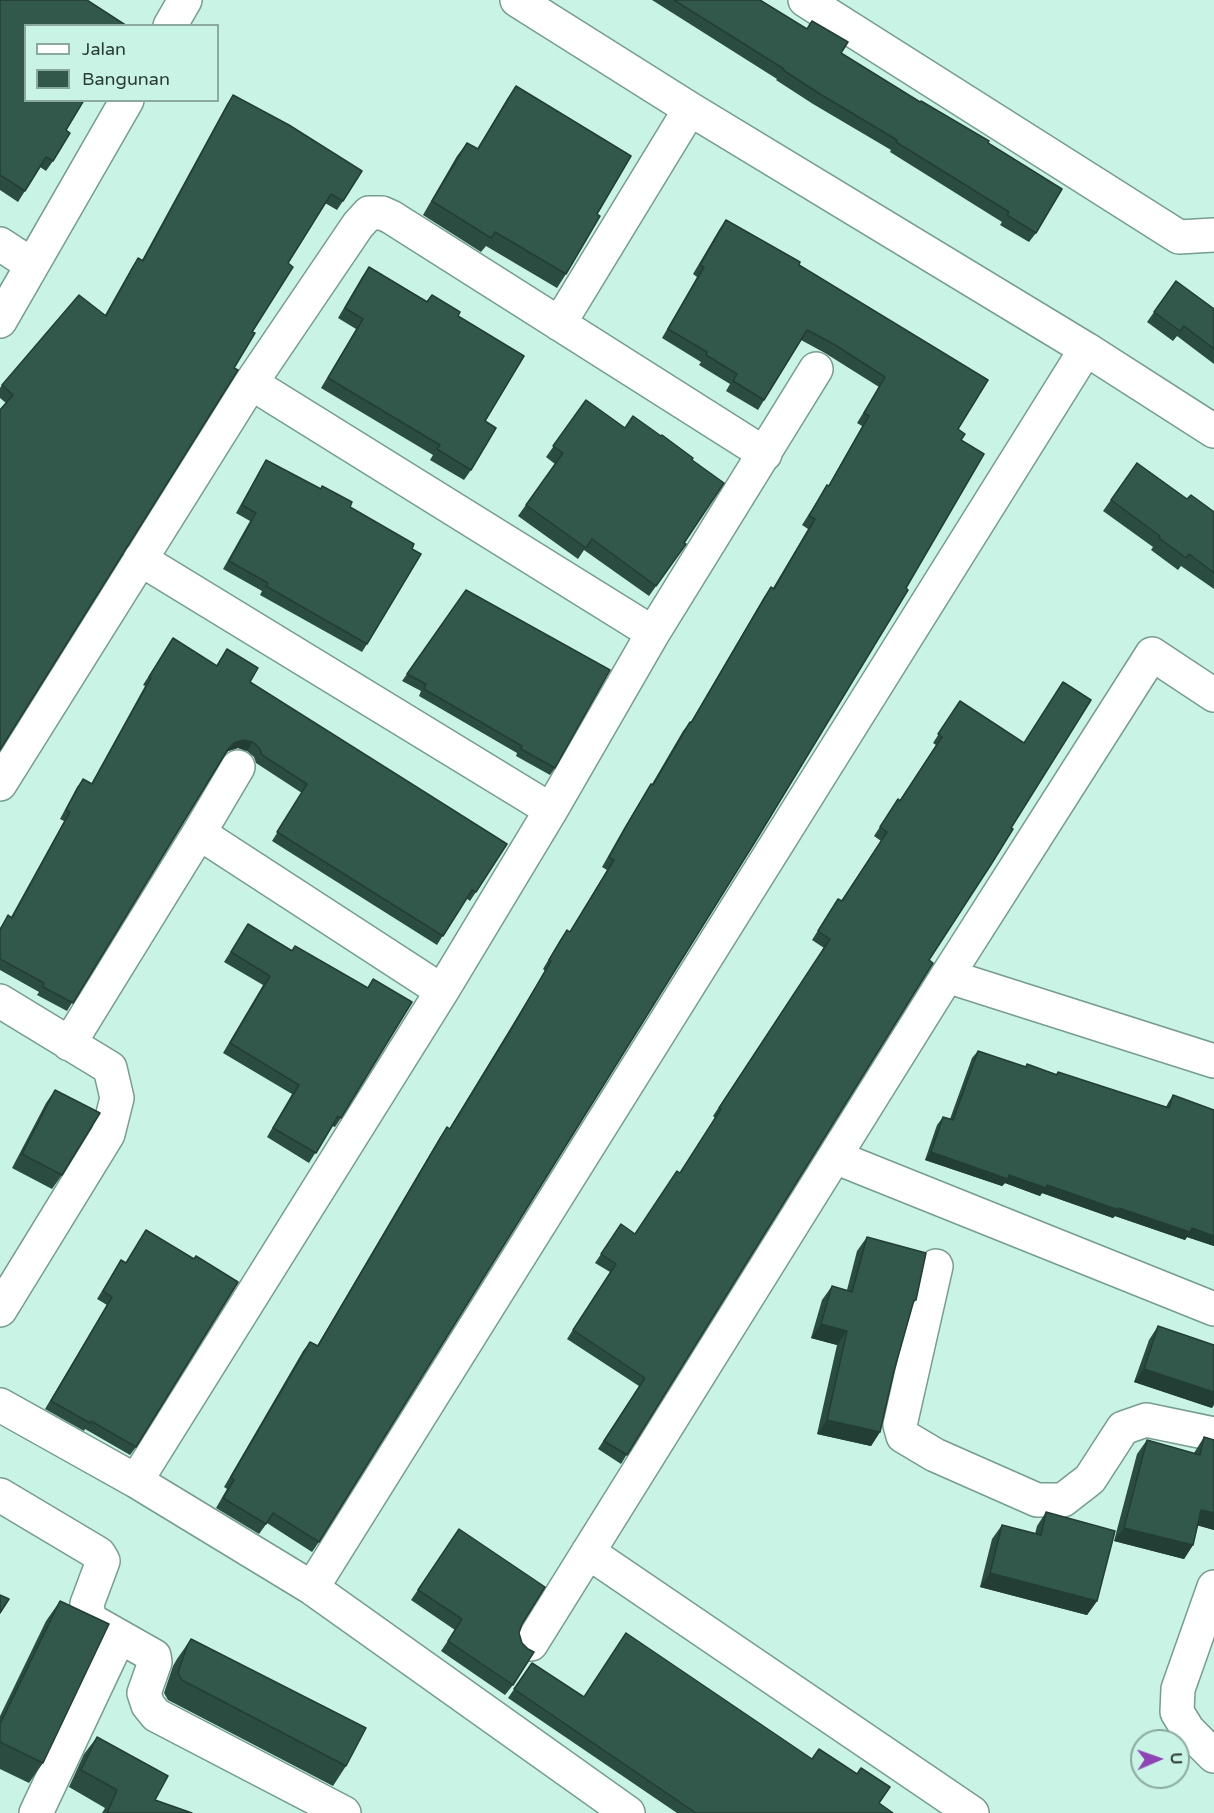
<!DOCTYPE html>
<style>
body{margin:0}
#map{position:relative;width:1214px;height:1813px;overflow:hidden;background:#c9f3e4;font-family:"Varela Round",sans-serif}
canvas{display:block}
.legend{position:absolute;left:24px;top:24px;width:195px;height:78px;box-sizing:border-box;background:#c9f3e4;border:2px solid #8aaa9e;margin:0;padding:8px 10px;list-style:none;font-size:18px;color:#2b3c36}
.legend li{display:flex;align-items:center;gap:12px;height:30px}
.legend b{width:30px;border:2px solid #8aaa9e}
.north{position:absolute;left:1130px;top:1729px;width:60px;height:60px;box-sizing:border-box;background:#c9f3e4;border:2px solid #8aaa9e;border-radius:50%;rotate:88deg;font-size:16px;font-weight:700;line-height:24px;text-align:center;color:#2b3c36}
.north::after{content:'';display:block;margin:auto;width:21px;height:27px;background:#8f43b5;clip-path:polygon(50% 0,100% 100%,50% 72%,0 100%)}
</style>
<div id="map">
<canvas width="1214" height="1813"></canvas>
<ul class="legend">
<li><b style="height:8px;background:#fff"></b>Jalan</li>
<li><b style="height:16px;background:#32584c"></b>Bangunan</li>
</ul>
<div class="north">U</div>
</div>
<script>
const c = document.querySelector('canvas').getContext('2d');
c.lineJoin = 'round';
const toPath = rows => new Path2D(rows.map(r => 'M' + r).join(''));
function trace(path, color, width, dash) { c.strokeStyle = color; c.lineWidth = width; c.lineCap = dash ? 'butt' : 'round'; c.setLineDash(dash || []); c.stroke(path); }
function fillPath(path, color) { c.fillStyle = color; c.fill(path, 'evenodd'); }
const minor = toPath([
 [517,0,690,109,1086,349,1214,431],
 [805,0,1179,237,1214,235],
 [170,26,185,0],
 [0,244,32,265],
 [0,321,127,100],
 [559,324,690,109],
 [251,383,653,633],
 [140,559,551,810],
 [0,784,251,383,358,225,369,213,382,213,391,217,765,454],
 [199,833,442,991],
 [947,976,1214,1061],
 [0,1001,110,1068,117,1098,108,1134,0,1310],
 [69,1044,199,833,238,767],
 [835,1157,1214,1309],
 [936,1266,900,1425,903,1436,935,1455,1037,1500,1063,1500,1090,1479,1123,1428,1146,1420,1214,1434],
 [0,1405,136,1481,312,1588,628,1813],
 [136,1481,442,991,551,810,653,633,816,369],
 [0,1495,99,1554,103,1561,87,1604,89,1617,94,1622,154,1656,155,1662,144,1693,148,1705,156,1715,344,1813],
 [588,1552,972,1813],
 [1214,1587,1178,1689,1177,1712,1188,1730,1214,1756],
 [312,1588,1086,349],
 [531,1644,947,976,1152,654,1214,695],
 [36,1813,119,1637]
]);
trace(minor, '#769d90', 36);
trace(minor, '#fff', 33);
fillPath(toPath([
 [0,0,66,130,53,161,46,171,40,167,18,202,0,190],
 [652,0,760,0,807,29,812,21,841,53,988,143,1036,233,1029,242,1000,225,1002,222,890,152,891,150,813,104,776,80,777,79],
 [516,86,597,214,566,274,557,288,486,246,481,252,423,215,457,156,467,143,477,149,507,99],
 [233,95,343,201,337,210,325,203,288,263,252,332,6,403,0,398,0,388,2,385,105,315,132,267,138,258,142,260,227,104],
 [726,220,799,265,958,429,319,1542,312,1552,267,1523,259,1534,216,1508,227,1489,224,1487,303,1351,310,1342,317,1346,440,1137,447,1127,449,1129,505,1037,545,971,543,969,560,940,567,930,570,932,607,870,602,867,624,828,645,793,651,784,652,784,683,731,690,722,691,722,764,597,771,587,773,588,808,529,802,525,821,495,827,485,828,486,862,426,857,423,879,387,825,353,801,340,758,410,726,391,730,384,699,365,701,362,662,338,697,277,693,274,719,230],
 [369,267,427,301,432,295,458,316,485,421,471,470,464,480,430,460,433,455,321,388,356,329,338,318,362,277],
 [1176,281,1214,309,1214,364,1177,336,1173,341,1147,322],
 [586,400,625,428,692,460,684,543,686,544,649,596,584,550,578,559,518,516,555,464,546,457],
 [266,460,350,507,367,644,362,652,260,595,262,591,223,569,250,521,236,513,261,468],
 [1137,463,1187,499,1214,512,1214,589,1181,566,1178,570,1151,550,1153,547,1103,511],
 [466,590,555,768,550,775,516,756,517,753,419,696,421,691,402,681],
 [173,638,216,666,227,649,250,682,476,892,470,901,466,898,437,945,272,841,302,793,256,763,254,757,247,751,238,748,228,751,224,756,67,1011,37,995,39,992,0,970,0,928,8,915,11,917,64,821,60,819,77,787,83,779,91,784,145,686,143,685],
 [960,701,929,960,621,1464,598,1449,639,1386,567,1339,610,1272,595,1263,615,1233,635,1234,680,1173,715,1118,713,1116,824,948,812,940,832,908,841,901,881,841,874,836,898,799,900,800,936,745,933,743],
 [248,924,292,950,367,988,373,979,341,1118,335,1127,332,1126,309,1163,267,1137,292,1094,223,1053,263,985,224,962],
 [978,1051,1025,1067,1027,1064,1056,1074,1058,1072,1166,1107,1168,1103,1173,1095,1214,1110,1214,1246,1187,1237,1185,1240,1115,1216,1113,1218,1042,1193,1040,1196,1005,1183,1002,1186,925,1160,937,1125,943,1117,950,1119,972,1058],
 [55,1090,62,1175,52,1189,12,1168,46,1103],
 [146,1230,136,1447,130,1455,85,1429,84,1431,45,1409,107,1305,97,1299,121,1260,126,1263],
 [867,1237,916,1300,912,1305,894,1371,880,1432,871,1446,817,1434,837,1345,811,1338,822,1300,832,1286,847,1290,857,1251],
 [1158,1326,1212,1408,1134,1382,1149,1340],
 [1204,1437,1214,1440,1214,1530,1198,1525,1193,1545,1184,1559,1114,1541,1137,1454,1147,1440,1194,1453],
 [1046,1512,1097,1601,1087,1615,980,1587,992,1539,1002,1525,1035,1534,1037,1526],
 [452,1539,522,1624,519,1633,513,1685,505,1695,441,1651,455,1630,411,1600],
 [60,1601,43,1763,29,1783,0,1769,0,1716,46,1621],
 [191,1639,346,1766,333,1786,168,1700,164,1693,173,1666,177,1659],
 [532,1663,584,1697,812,1759,893,1813,677,1813,508,1698],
 [97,1737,155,1800,192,1813,102,1813,105,1808,69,1787,84,1754]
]), '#2b4c41');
fillPath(toPath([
 [243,740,253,742,247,751,238,748,228,751,222,757,228,749,234,743],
 [931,1152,1047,1185,1119,1208,1192,1228,1214,1236,1214,1246,1187,1237,1185,1240,1115,1216,1113,1218,1042,1193,1040,1196,1005,1183,1002,1186,925,1160],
 [821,1324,847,1331,837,1345,811,1338],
 [1144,1369,1214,1392,1214,1405,1212,1408,1134,1382],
 [827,1420,880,1432,871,1446,817,1434],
 [1201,1510,1214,1513,1214,1530,1192,1524],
 [1124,1528,1193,1545,1184,1559,1114,1541],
 [990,1573,1097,1601,1087,1615,980,1587]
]), '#233e35');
const building = toPath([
 [0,0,87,0,127,26,26,26,26,100,84,100,66,130,70,133,53,161,46,157,25,191,0,175,0,0],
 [674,0,760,0,807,29,812,21,848,42,841,53,920,102,921,101,989,141,988,143,1062,189,1036,233,1007,215,1009,212,896,142,897,140,820,94,783,70,784,69,674,0],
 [516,86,631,156,597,214,600,216,566,274,495,232,491,238,432,201,467,143,478,149,516,86],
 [233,95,289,125,362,171,343,201,331,194,288,263,293,267,252,332,255,333,234,368,238,370,0,750,0,410,13,395,2,385,79,295,106,316,138,258,143,261,233,95],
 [726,220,800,262,799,265,988,380,958,429,965,434,961,440,984,454,906,588,908,590,758,837,319,1542,273,1513,266,1524,223,1498,234,1480,231,1477,310,1342,318,1346,447,1127,450,1129,512,1028,551,961,549,960,567,930,570,932,614,860,609,857,631,818,651,784,653,785,690,722,691,723,771,587,774,589,815,519,809,516,827,485,829,486,869,416,864,413,885,377,832,343,807,330,764,400,733,381,737,374,706,355,707,352,668,329,704,267,700,265,726,220],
 [369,267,427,302,432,295,460,312,458,316,524,356,485,421,496,428,471,470,437,449,440,445,328,378,363,319,345,308,369,267],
 [1176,281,1214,309,1214,349,1184,326,1180,331,1154,312,1176,281],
 [586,400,625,428,633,416,661,436,662,435,693,458,692,460,724,483,684,543,686,544,656,586,592,539,586,548,526,505,563,453,553,446,586,400],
 [266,460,321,489,322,486,352,502,350,507,414,544,412,549,421,554,367,644,266,586,268,583,229,561,256,513,242,505,266,460],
 [1137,463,1187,499,1191,495,1214,512,1214,573,1189,554,1186,558,1159,538,1160,536,1111,500,1137,463],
 [466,590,610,670,555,768,521,749,522,746,424,689,426,684,407,674,466,590],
 [173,638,217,666,227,649,258,668,250,682,507,844,476,892,472,890,443,936,277,832,307,784,262,755,260,749,253,742,243,740,234,743,228,749,73,1003,43,987,44,983,0,959,0,930,8,915,12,918,70,812,66,810,83,779,92,784,151,678,149,677,173,638],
 [1063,682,1091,700,1011,828,1013,829,992,863,929,960,933,963,627,1455,604,1441,645,1378,573,1330,616,1264,601,1254,621,1224,635,1234,677,1171,680,1173,721,1109,719,1108,830,939,818,931,838,899,842,901,887,832,880,827,898,799,900,801,942,737,938,734,960,701,1024,743,1063,682],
 [248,924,292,951,295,946,368,988,373,979,412,1002,341,1118,338,1116,316,1153,273,1128,299,1085,230,1043,270,976,231,952,248,924],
 [978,1051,1026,1067,1027,1064,1057,1075,1058,1072,1169,1108,1173,1095,1214,1110,1214,1236,1192,1228,1190,1232,1119,1208,1119,1210,1047,1185,1046,1188,1009,1175,1008,1179,931,1152,943,1117,953,1120,978,1051],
 [55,1090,100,1113,62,1175,22,1154,55,1090],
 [146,1230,194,1259,196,1256,238,1282,136,1447,91,1421,90,1423,51,1401,112,1297,103,1291,121,1260,126,1263,146,1230],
 [867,1237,926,1253,916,1300,914,1300,894,1371,880,1432,827,1420,847,1331,821,1324,832,1286,852,1292,867,1237],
 [1158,1326,1214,1345,1214,1392,1144,1369,1158,1326],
 [1204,1437,1214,1440,1214,1513,1201,1510,1193,1545,1124,1528,1147,1440,1200,1455,1204,1437],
 [1046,1512,1115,1531,1097,1601,990,1573,1002,1525,1041,1535,1046,1512],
 [459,1529,545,1587,522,1624,519,1633,522,1643,528,1649,534,1652,513,1685,448,1641,462,1619,418,1590,459,1529],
 [0,1595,9,1599,0,1613,0,1595],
 [60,1601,109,1624,43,1763,0,1742,0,1724,60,1601],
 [626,1633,812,1759,819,1749,857,1774,861,1768,890,1787,879,1803,893,1813,696,1813,514,1689,532,1663,584,1697,626,1633],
 [191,1639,366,1728,346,1766,182,1680,178,1673,187,1646,191,1639],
 [97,1737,168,1776,155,1800,192,1813,107,1813,117,1790,81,1770,97,1737]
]);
fillPath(building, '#32584c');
trace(building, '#233e35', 1.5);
</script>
